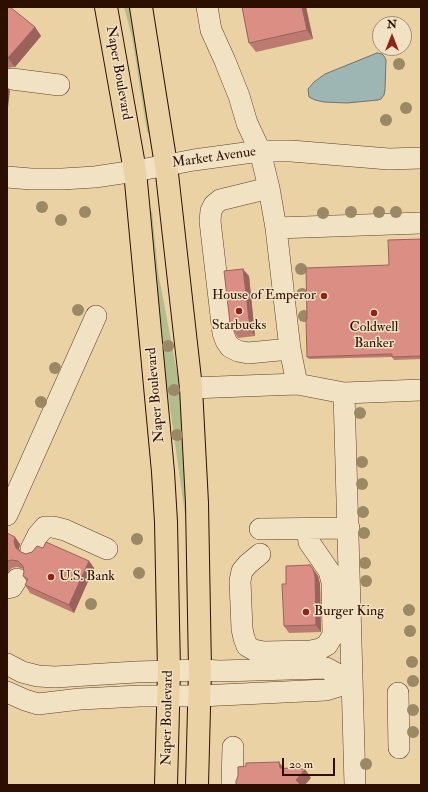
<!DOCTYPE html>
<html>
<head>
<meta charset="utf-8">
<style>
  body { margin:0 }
  #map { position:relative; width:428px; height:792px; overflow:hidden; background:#ead2a5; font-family:"IM FELL Double Pica",serif }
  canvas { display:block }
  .frame { position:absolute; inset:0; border:8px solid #2d0f00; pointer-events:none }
  .north { position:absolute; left:372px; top:16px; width:40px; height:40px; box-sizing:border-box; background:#f1e2c4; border:1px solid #a38e76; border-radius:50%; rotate:0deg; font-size:11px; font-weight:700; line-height:16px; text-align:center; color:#2d0f00 }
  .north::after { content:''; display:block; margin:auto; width:14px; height:18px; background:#8f2418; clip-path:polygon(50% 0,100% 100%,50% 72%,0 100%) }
  .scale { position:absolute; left:282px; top:758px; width:53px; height:18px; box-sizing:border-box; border:2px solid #2d0f00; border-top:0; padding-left:5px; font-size:12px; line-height:14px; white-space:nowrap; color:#2d0f00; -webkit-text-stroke:3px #f1e2c4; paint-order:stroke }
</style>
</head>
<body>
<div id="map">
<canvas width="428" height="792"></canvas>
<div class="frame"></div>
<div class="north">N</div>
<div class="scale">20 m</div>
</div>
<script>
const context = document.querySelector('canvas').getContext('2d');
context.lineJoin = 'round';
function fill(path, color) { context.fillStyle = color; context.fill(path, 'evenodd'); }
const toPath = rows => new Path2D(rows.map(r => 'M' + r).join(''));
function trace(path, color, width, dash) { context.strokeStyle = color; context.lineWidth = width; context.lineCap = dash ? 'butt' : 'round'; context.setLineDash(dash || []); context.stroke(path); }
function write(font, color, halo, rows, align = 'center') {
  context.font = font + ' "IM FELL Double Pica",serif'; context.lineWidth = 3; context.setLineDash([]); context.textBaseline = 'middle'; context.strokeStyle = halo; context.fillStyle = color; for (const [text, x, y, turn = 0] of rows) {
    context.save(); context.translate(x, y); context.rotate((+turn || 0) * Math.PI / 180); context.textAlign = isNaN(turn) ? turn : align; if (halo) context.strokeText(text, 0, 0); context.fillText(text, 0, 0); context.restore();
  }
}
fill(toPath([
  [124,7,132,7,150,133,149,134,147,132,132,37],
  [152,211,158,272,179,383,188,522,186,522,165,372,150,212]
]), '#b1bd8b');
const water = toPath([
  [377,53,382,54,384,56,386,60,385,90,384,95,381,99,378,100,347,103,324,102,315,100,309,97,308,89,314,82,325,74,372,55,377,53]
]);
fill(water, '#9db5b3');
trace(water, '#70736b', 1);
const minor = toPath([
  [207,7,211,30,225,61,239,96,247,123,260,151,269,188,276,228,290,349,297,384],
  [12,79,59,85],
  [7,177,31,179,62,179,95,177,135,171,194,160,260,151,291,151,389,159,421,158],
  [269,188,220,200,214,205,211,211,210,221,223,333,226,341,230,347,238,351,248,353,290,349],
  [276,228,421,223],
  [191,388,297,384,344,393,421,390],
  [344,393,355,785],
  [7,515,96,316],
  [260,529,349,528],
  [31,549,38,535,45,527,53,527,65,530,107,549],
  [260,554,248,564,242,571,240,581,242,629,244,638,247,646,254,650,263,652,311,651,320,649,327,645,333,635,332,582,329,571,309,542,307,529],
  [7,588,12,587,17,579],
  [7,664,22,672,38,676,55,677,136,672,200,670,220,671,326,668,352,682],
  [7,692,25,700,38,704,80,699,140,696,200,696,326,690,352,682],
  [398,693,399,748],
  [232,785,233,747]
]);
const major = toPath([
  [106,7,135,171,163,472,166,522,169,671,166,785],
  [141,7,166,165,191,388,197,503,200,670,197,785]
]);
trace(minor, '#5c4029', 22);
trace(major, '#2d0f00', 24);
trace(minor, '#f1e2c4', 21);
trace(major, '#ead2a5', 22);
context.fillStyle = '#9b8865';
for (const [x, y] of [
  [399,64],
  [406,108],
  [386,120],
  [42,207],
  [85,212],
  [351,212],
  [379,212],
  [396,212],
  [323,213],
  [61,220],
  [301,269],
  [302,294],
  [78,310],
  [304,316],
  [168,346],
  [55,368],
  [174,390],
  [41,402],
  [360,413],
  [177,435],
  [362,462],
  [362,484],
  [363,512],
  [364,533],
  [137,539],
  [365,563],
  [139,573],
  [366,581],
  [91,604],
  [409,610],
  [410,631],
  [412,662],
  [413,681],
  [413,710],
  [413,732],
  [366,764]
]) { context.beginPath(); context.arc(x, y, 6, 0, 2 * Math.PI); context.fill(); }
fill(toPath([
  [7,7,35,27,41,36,15,67,7,68],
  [242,7,306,7,313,39,256,52,249,43],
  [421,239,421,359,394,360,392,357,309,359,307,357,307,319,389,265],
  [249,276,255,336,238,338,232,328],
  [7,533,20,544,19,549,21,552,26,554,43,548,89,561,94,568,74,613,30,593,25,585,27,582,23,576,24,572,23,569,17,567,12,568,7,573],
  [310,565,318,576,320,584,321,632,289,633,284,626,286,584]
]), '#bc7a71');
fill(toPath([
  [302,7,306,7,313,39,307,30],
  [35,27,41,36,15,67,8,58],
  [7,86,10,91,7,116],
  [243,269,249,276,255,336,250,328],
  [15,537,20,544,19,549,21,555,16,548,14,542],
  [89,561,94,568,74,613,69,605],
  [313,569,318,576,320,584,321,632,316,625],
  [279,762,286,771,280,768],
  [305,769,311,778,305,785,299,785,296,780]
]), '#99635c');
const building = toPath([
  [7,7,10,7,35,27,8,58,7,58,7,7],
  [242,7,302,7,307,30,249,43,242,7],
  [421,239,421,356,392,357,392,354,307,357,306,319,307,319,306,268,389,265,388,240,421,239],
  [243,269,250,328,233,330,230,323,224,271,243,269],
  [7,533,15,537,14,542,16,548,21,552,26,554,32,552,37,546,43,548,46,542,89,561,69,605,25,585,28,579,23,576,24,572,23,566,18,561,12,560,7,561,7,533],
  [310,565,313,569,315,576,316,625,284,626,282,584,286,584,286,566,310,565],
  [279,762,280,768,305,769,296,780,301,785,236,785,236,781,238,776,238,767,246,766,246,763,279,762]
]);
fill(building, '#db8e83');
trace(building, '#99635c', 1);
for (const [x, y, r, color] of [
  [324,296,4,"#8f2418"],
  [239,311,4,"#8f2418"],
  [374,313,4,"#8f2418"],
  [51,577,4,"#8f2418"],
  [306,612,4,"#8f2418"]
]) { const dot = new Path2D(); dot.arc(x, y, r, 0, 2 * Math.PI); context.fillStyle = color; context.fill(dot); trace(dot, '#f1e2c4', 1.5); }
write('14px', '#2d0f00', '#f1e2c4', [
  ["Naper Boulevard",118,73,80],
  ["Market Avenue",214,158,-8],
  ["Naper Boulevard",156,395,-95],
  ["Naper Boulevard",168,718,-89]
]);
write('14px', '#2d0f00', '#f1e2c4', [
  ["House of Emperor",316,296,"right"],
  ["Starbucks",239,326],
  ["Coldwell",374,328],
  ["Banker",374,344],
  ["U.S. Bank",59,577,"left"],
  ["Burger King",314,612,"left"]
]);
</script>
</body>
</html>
